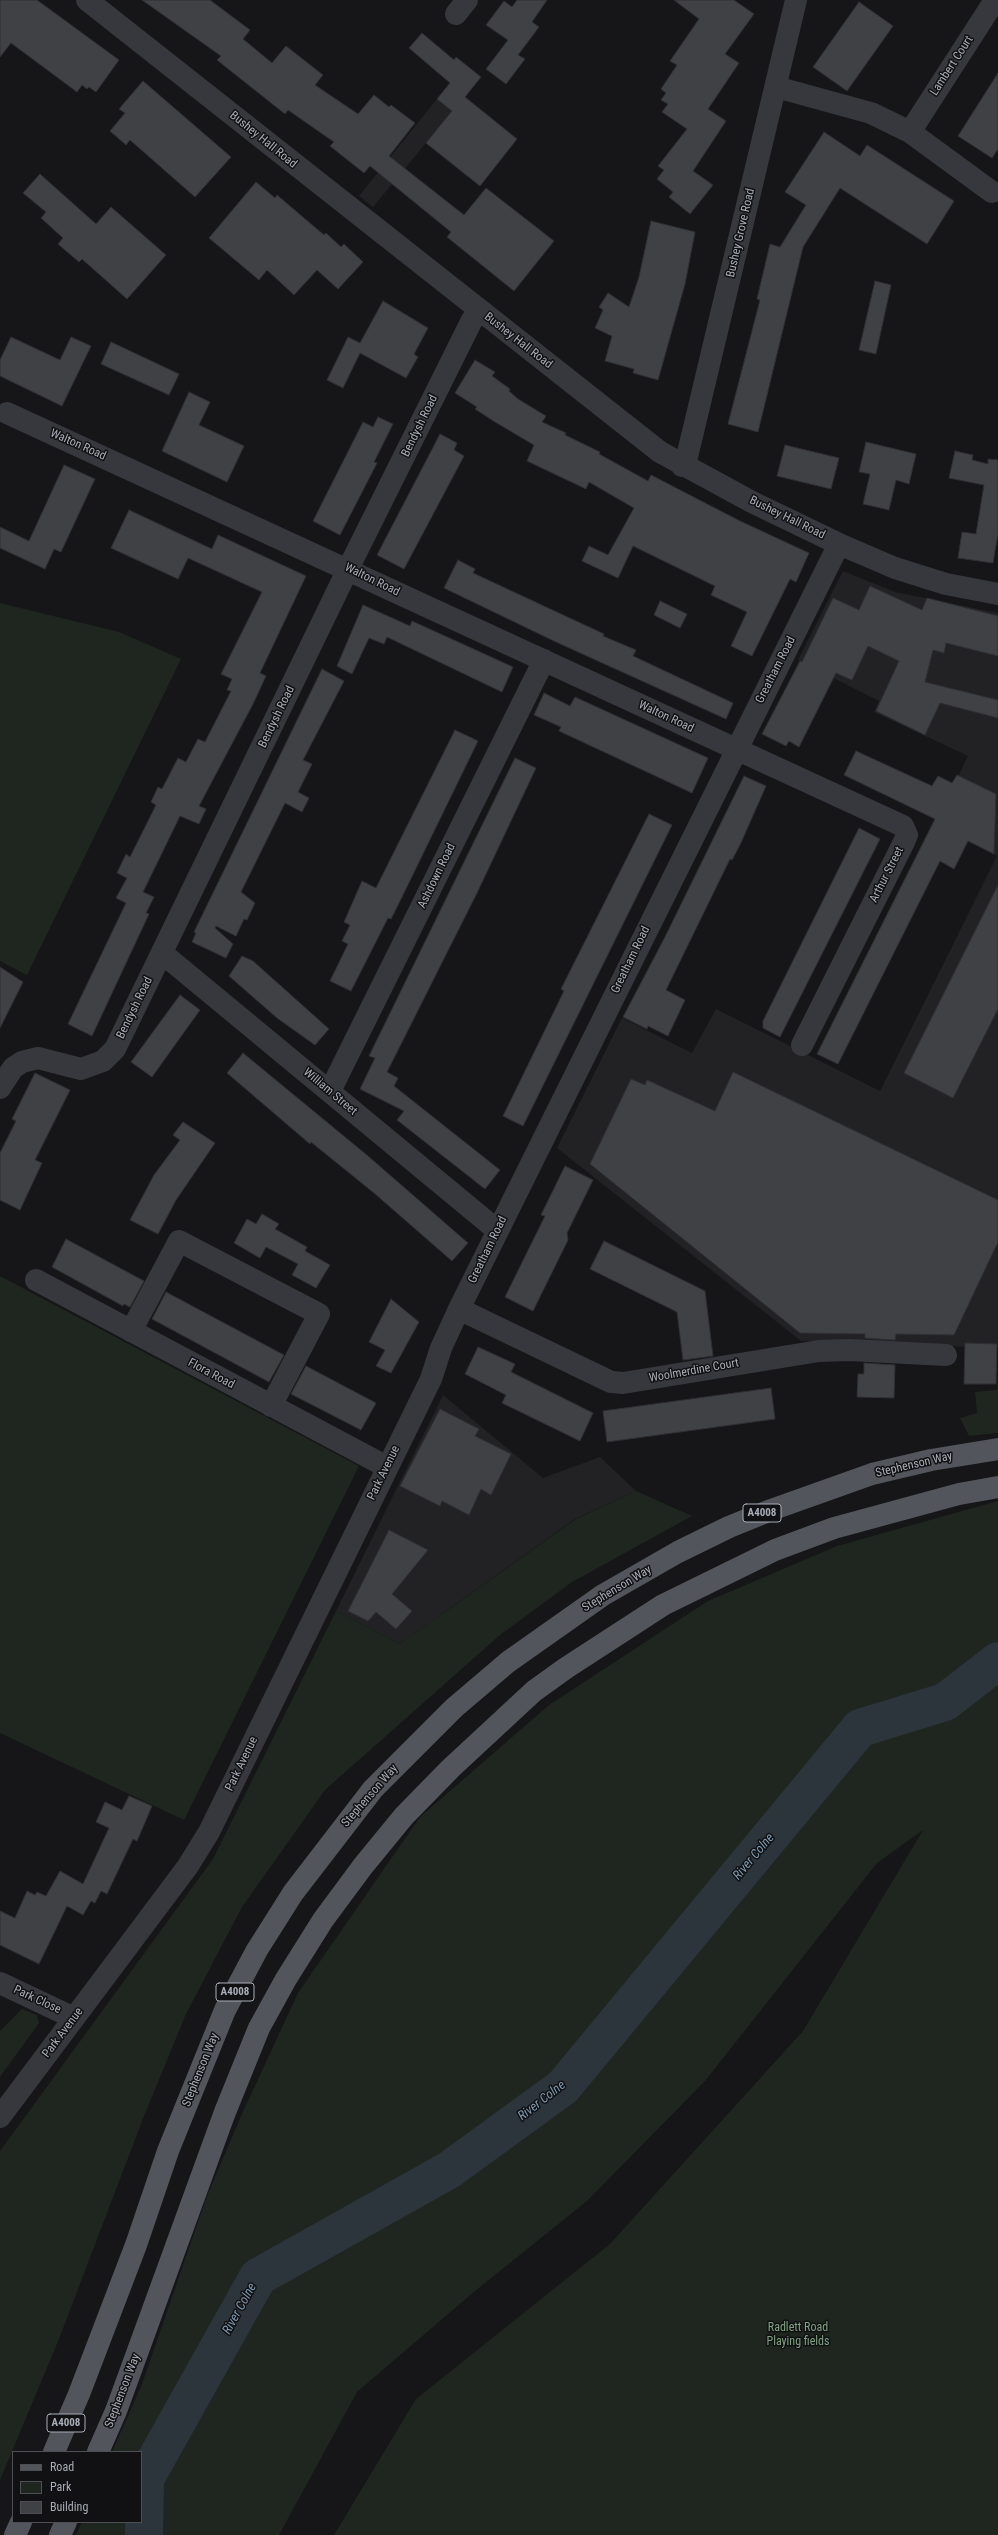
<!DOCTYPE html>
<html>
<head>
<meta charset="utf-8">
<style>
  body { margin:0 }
  #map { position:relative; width:998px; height:2535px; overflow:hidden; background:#161618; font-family:"Roboto Condensed",sans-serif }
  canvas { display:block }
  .legend { position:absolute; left:12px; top:2451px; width:130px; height:72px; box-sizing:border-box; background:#111113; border:1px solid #4d4f55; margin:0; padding:5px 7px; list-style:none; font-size:12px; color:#a8adb8 }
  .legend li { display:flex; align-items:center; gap:8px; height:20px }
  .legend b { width:20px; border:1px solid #4d4f55 }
</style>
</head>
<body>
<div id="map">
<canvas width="998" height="2535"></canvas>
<ul class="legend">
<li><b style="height:5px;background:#53555c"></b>Road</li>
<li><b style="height:11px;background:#1e261f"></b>Park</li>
<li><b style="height:11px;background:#404145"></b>Building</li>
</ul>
</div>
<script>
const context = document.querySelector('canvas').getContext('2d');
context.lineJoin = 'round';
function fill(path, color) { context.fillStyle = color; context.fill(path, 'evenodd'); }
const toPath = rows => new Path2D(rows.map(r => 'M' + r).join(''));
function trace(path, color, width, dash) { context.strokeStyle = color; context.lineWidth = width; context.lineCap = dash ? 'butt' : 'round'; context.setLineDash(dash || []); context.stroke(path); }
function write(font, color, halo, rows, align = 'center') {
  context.font = font + ' "Roboto Condensed",sans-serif'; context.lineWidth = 3; context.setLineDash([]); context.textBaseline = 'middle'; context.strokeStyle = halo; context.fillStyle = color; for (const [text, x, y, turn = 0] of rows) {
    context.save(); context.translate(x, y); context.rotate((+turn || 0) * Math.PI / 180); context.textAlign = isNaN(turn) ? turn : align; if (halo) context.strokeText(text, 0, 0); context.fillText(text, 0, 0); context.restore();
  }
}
fill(toPath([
  [449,84,517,139,480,186,426,143,373,207,359,196],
  [843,571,895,592,998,613,998,1348,801,1341,557,1148,622,1018,692,1053,716,1009,880,1091,997,856,935,823,968,756,874,712,879,701,798,660],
  [443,1395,543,1478,600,1457,636,1491,575,1519,400,1644,336,1611]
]), '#222225');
fill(toPath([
  [0,603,119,632,181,659,27,975,0,961],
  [0,1276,359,1466,184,1820,0,1733],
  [998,1374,998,1433,969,1436,960,1418,977,1413,975,1392,997,1390],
  [636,1491,692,1516,572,1582,500,1635,325,1790,242,1907,186,2014,144,2116,59,2339,0,2480,0,2151,213,1859,336,1611,400,1644,576,1519],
  [998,1501,998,2535,334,2535,416,2399,610,2244,803,2031,923,1830,877,1863,705,2081,587,2201,475,2291,357,2392,279,2535,76,2535,82,2522,141,2522,141,2452,112,2452,142,2384,207,2196,241,2116,298,1993,420,1817,549,1705,708,1601,837,1546],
  [22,2009,37,2015,39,2023,0,2077,0,2031]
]), '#1e261f');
trace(toPath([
  [144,2535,145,2479,258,2277,449,2170,563,2087,860,1728,945,1702,998,1661]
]), '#2c353c', 38);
const building = toPath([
  [0,0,37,0,119,60,96,92,89,87,87,89,82,85,77,92,11,43,0,57,0,0],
  [142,0,210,0,250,30,243,39,272,63,286,46,323,75,315,85,358,114,374,95,389,107,391,105,415,123,389,156,464,215,486,188,554,241,514,291,447,237,451,232,370,166,364,173,330,146,334,142,288,110,285,114,217,60,221,56,142,0],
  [517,0,547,0,532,22,539,27,518,55,525,59,506,84,486,69,508,40,486,25,504,1,512,7,517,0],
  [674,0,734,0,754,14,725,54,739,63,708,109,726,121,693,171,713,185,690,214,669,197,673,192,657,179,664,170,658,166,687,129,662,112,668,104,661,100,666,93,661,89,677,65,670,61,699,19,674,0],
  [859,2,893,26,847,91,813,67,859,2],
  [422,33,454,60,456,57,481,77,465,97,517,139,480,186,426,143,452,111,437,99,450,83,409,48,422,33],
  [998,73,998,149,992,158,958,136,998,73],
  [143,81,231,157,195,197,130,140,126,145,110,131,125,113,119,109,143,81],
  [824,132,860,156,867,145,954,201,927,244,840,188,803,247,758,432,728,424,760,300,757,299,770,244,780,247,806,205,785,192,824,132],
  [40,174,96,224,111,207,166,255,127,299,82,259,79,262,58,244,63,238,41,218,46,212,23,193,40,174],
  [256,182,275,198,277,195,324,235,326,233,341,247,344,244,363,262,338,289,317,270,294,295,267,270,259,280,209,238,256,182],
  [651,221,695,232,685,284,658,380,633,373,634,369,605,361,612,336,595,328,603,310,599,307,608,293,629,307,639,277,651,221],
  [875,281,891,285,876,354,859,350,875,281],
  [383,301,428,328,414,354,418,357,406,378,360,353,343,388,327,380,348,337,360,343,383,301],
  [11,337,60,360,71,337,91,346,62,406,0,376,0,360,11,337],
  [111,342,179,374,169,395,101,364,111,342],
  [475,360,495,372,492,376,510,389,509,391,518,399,546,416,542,422,566,433,565,435,600,452,599,454,648,481,651,475,740,521,809,553,796,582,790,579,752,656,731,646,747,612,711,595,715,586,633,546,618,578,582,561,589,546,608,555,634,508,589,482,586,489,527,461,534,445,495,422,475,409,477,407,455,393,475,360],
  [189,392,210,402,199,425,244,446,227,482,162,451,189,392],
  [378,417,393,424,374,462,377,463,340,535,313,521,363,422,373,427,378,417],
  [440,434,457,443,454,450,464,456,404,569,377,555,440,434],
  [866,442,916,454,909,484,896,480,889,510,863,504,870,474,859,472,866,442],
  [785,445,839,458,831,489,777,476,785,445],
  [955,451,973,455,972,460,988,464,988,459,998,460,998,533,993,563,958,558,962,532,976,534,984,485,949,478,955,451],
  [64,465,95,479,61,552,54,549,45,569,0,548,0,527,29,541,64,465],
  [129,510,212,549,218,535,306,576,260,673,266,676,253,704,199,806,206,809,199,824,180,816,143,892,154,897,146,913,149,914,92,1036,68,1024,126,903,116,898,127,878,117,873,126,854,130,857,156,805,151,802,158,787,162,789,178,758,186,762,198,739,205,742,231,691,227,690,232,679,221,674,262,592,188,558,178,579,111,548,129,510],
  [458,560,475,569,473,573,604,634,603,636,636,650,633,656,733,703,726,719,556,642,444,588,458,560],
  [870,586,922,610,927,598,998,616,998,656,946,643,944,653,933,650,925,682,998,700,998,718,940,703,925,735,876,711,899,661,868,646,852,680,836,673,799,747,789,741,786,746,762,734,800,661,802,662,833,598,859,610,870,586],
  [660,601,687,614,680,628,654,615,660,601],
  [363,605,410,626,412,621,513,667,502,692,387,637,384,644,369,638,352,674,337,666,363,605],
  [322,669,344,681,303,760,312,764,298,792,309,798,302,812,285,803,241,892,255,903,247,920,244,919,236,936,216,926,215,928,233,944,226,958,192,942,196,933,194,932,322,669],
  [544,693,570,706,575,697,708,758,692,793,559,731,561,727,534,715,544,693],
  [455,730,478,741,402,897,391,919,388,918,351,991,330,981,348,944,342,941,350,925,344,922,362,881,376,888,455,730],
  [856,751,932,786,938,776,952,783,957,775,996,794,994,854,968,841,954,869,940,861,838,1064,817,1054,935,819,844,775,856,751],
  [515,758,536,768,477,893,387,1072,398,1078,394,1086,500,1170,485,1189,397,1120,404,1111,360,1089,375,1058,369,1056,515,758],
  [744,776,766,786,740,845,732,860,730,859,666,990,685,1000,668,1036,648,1026,647,1029,623,1017,665,937,744,776],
  [649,814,672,825,523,1126,503,1116,564,991,561,989,649,814],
  [859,828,880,839,780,1037,763,1028,763,1021,859,828],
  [998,885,998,1009,953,1098,904,1073,998,885],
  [242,956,253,961,329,1029,315,1045,277,1018,229,976,242,956],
  [0,967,23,982,0,1028,0,967],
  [180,995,200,1010,152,1077,131,1062,180,995],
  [243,1053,368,1156,468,1243,452,1261,374,1193,311,1142,310,1144,227,1073,243,1053],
  [733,1072,998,1200,998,1242,954,1335,896,1334,895,1340,865,1338,865,1334,800,1333,590,1164,631,1079,645,1085,647,1080,715,1111,733,1072],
  [35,1073,70,1090,35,1160,42,1163,20,1210,0,1200,0,1153,16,1121,12,1119,35,1073],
  [183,1122,215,1143,176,1200,158,1234,130,1220,154,1175,180,1140,173,1135,183,1122],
  [565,1166,593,1180,567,1233,568,1240,533,1311,505,1297,545,1216,541,1215,565,1166],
  [262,1214,279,1224,275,1229,307,1247,305,1251,330,1265,316,1288,292,1275,298,1264,281,1255,266,1247,260,1258,234,1243,247,1219,256,1224,262,1214],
  [66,1239,144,1281,130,1307,124,1304,123,1306,52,1267,66,1239],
  [604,1241,705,1291,713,1356,683,1360,677,1312,590,1269,604,1241],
  [166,1292,284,1355,269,1382,152,1319,166,1292],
  [391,1299,419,1322,391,1373,376,1366,385,1350,369,1342,391,1299],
  [965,1343,997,1344,996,1384,964,1384,965,1343],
  [478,1347,515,1364,511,1372,593,1413,580,1441,502,1403,506,1395,465,1374,478,1347],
  [864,1363,895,1365,894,1398,857,1397,858,1374,864,1374,864,1363],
  [306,1366,376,1403,361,1430,291,1394,306,1366],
  [771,1388,775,1419,607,1442,603,1411,771,1388],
  [440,1409,479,1429,475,1436,511,1454,491,1495,481,1489,469,1515,442,1501,440,1506,400,1486,440,1409],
  [389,1530,428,1550,392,1594,412,1611,396,1629,376,1612,368,1621,348,1611,389,1530],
  [129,1796,152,1806,137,1841,133,1839,107,1894,101,1891,95,1903,91,1901,83,1915,67,1906,39,1964,0,1945,0,1911,15,1918,27,1891,35,1895,37,1892,46,1896,60,1871,83,1884,109,1828,96,1822,105,1802,122,1810,129,1796]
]);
fill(building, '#404145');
trace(building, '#303034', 1);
trace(toPath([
  [87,0,660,452,752,502,839,544,895,568,946,584,998,594],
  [456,14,467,0],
  [776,87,871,113,910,132,992,192],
  [910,132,995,0],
  [7,413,903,826,907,835,904,842,802,1045],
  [682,466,687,457,796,0],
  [162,953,498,1231],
  [0,1088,13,1068,22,1062,38,1058,81,1069,103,1061,115,1049,348,569,472,320,479,311],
  [330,1091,544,660],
  [36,1280,387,1467],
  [459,1309,611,1382,623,1383,819,1351,849,1350,946,1355],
  [131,1331,179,1241,319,1314,271,1406],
  [0,1983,74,2018],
  [0,2117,188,1866,209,1832,431,1379,441,1348,459,1309,839,544]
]), '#37383d', 22);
trace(toPath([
  [54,2452,79,2394,136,2245,168,2151,225,2010,257,1950,293,1893,373,1789,454,1708,508,1662,603,1595,678,1552,729,1527,771,1510,872,1474,931,1460,998,1449],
  [98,2452,116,2411,225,2112,259,2028,286,1979,323,1920,363,1866,404,1816,451,1768,534,1691,566,1668,663,1605,775,1550,834,1528,959,1494,998,1487],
  [15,2535,21,2522],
  [60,2535,66,2522]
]), '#53555c', 22);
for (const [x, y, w] of [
  [762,1513,38],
  [235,1992,38],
  [66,2423,38]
]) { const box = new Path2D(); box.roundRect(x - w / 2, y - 9, w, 18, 3); context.fillStyle = '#111113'; context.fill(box); trace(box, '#a8adb8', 1); }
write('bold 11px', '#a8adb8', null, [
  ["A4008",762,1513],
  ["A4008",235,1992],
  ["A4008",66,2423]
]);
write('12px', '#a8adb8', '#111113', [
  ["Lambert Court",952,66,-57],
  ["Bushey Hall Road",263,140,39],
  ["Bushey Grove Road",741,233,-77],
  ["Bushey Hall Road",518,341,38],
  ["Bendysh Road",420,426,-64],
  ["Walton Road",78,445,24],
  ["Bushey Hall Road",787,518,26],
  ["Walton Road",372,580,26],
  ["Greatham Road",776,670,-63],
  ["Bendysh Road",277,717,-64],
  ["Walton Road",666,717,25],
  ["Arthur Street",887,875,-63],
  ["Ashdown Road",437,876,-64],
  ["Greatham Road",631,960,-64],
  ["Bendysh Road",135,1008,-64],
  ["William Street",330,1092,40],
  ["Greatham Road",488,1250,-64],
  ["Woolmerdine Court",694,1371,-10],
  ["Flora Road",211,1374,28],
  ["Stephenson Way",914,1465,-13],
  ["Park Avenue",384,1473,-64],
  ["Stephenson Way",617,1589,-31],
  ["Park Avenue",242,1764,-64],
  ["Stephenson Way",370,1796,-49],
  ["Park Close",37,2000,25],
  ["Park Avenue",63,2033,-53],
  ["Stephenson Way",201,2070,-68],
  ["Stephenson Way",123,2391,-69]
]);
write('12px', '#7fa381', '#111113', [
  ["Radlett Road",798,2328],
  ["Playing fields",798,2342]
]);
write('italic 13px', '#7f9bb3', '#111113', [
  ["River Colne",754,1857,-50],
  ["River Colne",542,2101,-38],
  ["River Colne",240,2309,-61]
]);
</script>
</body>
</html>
